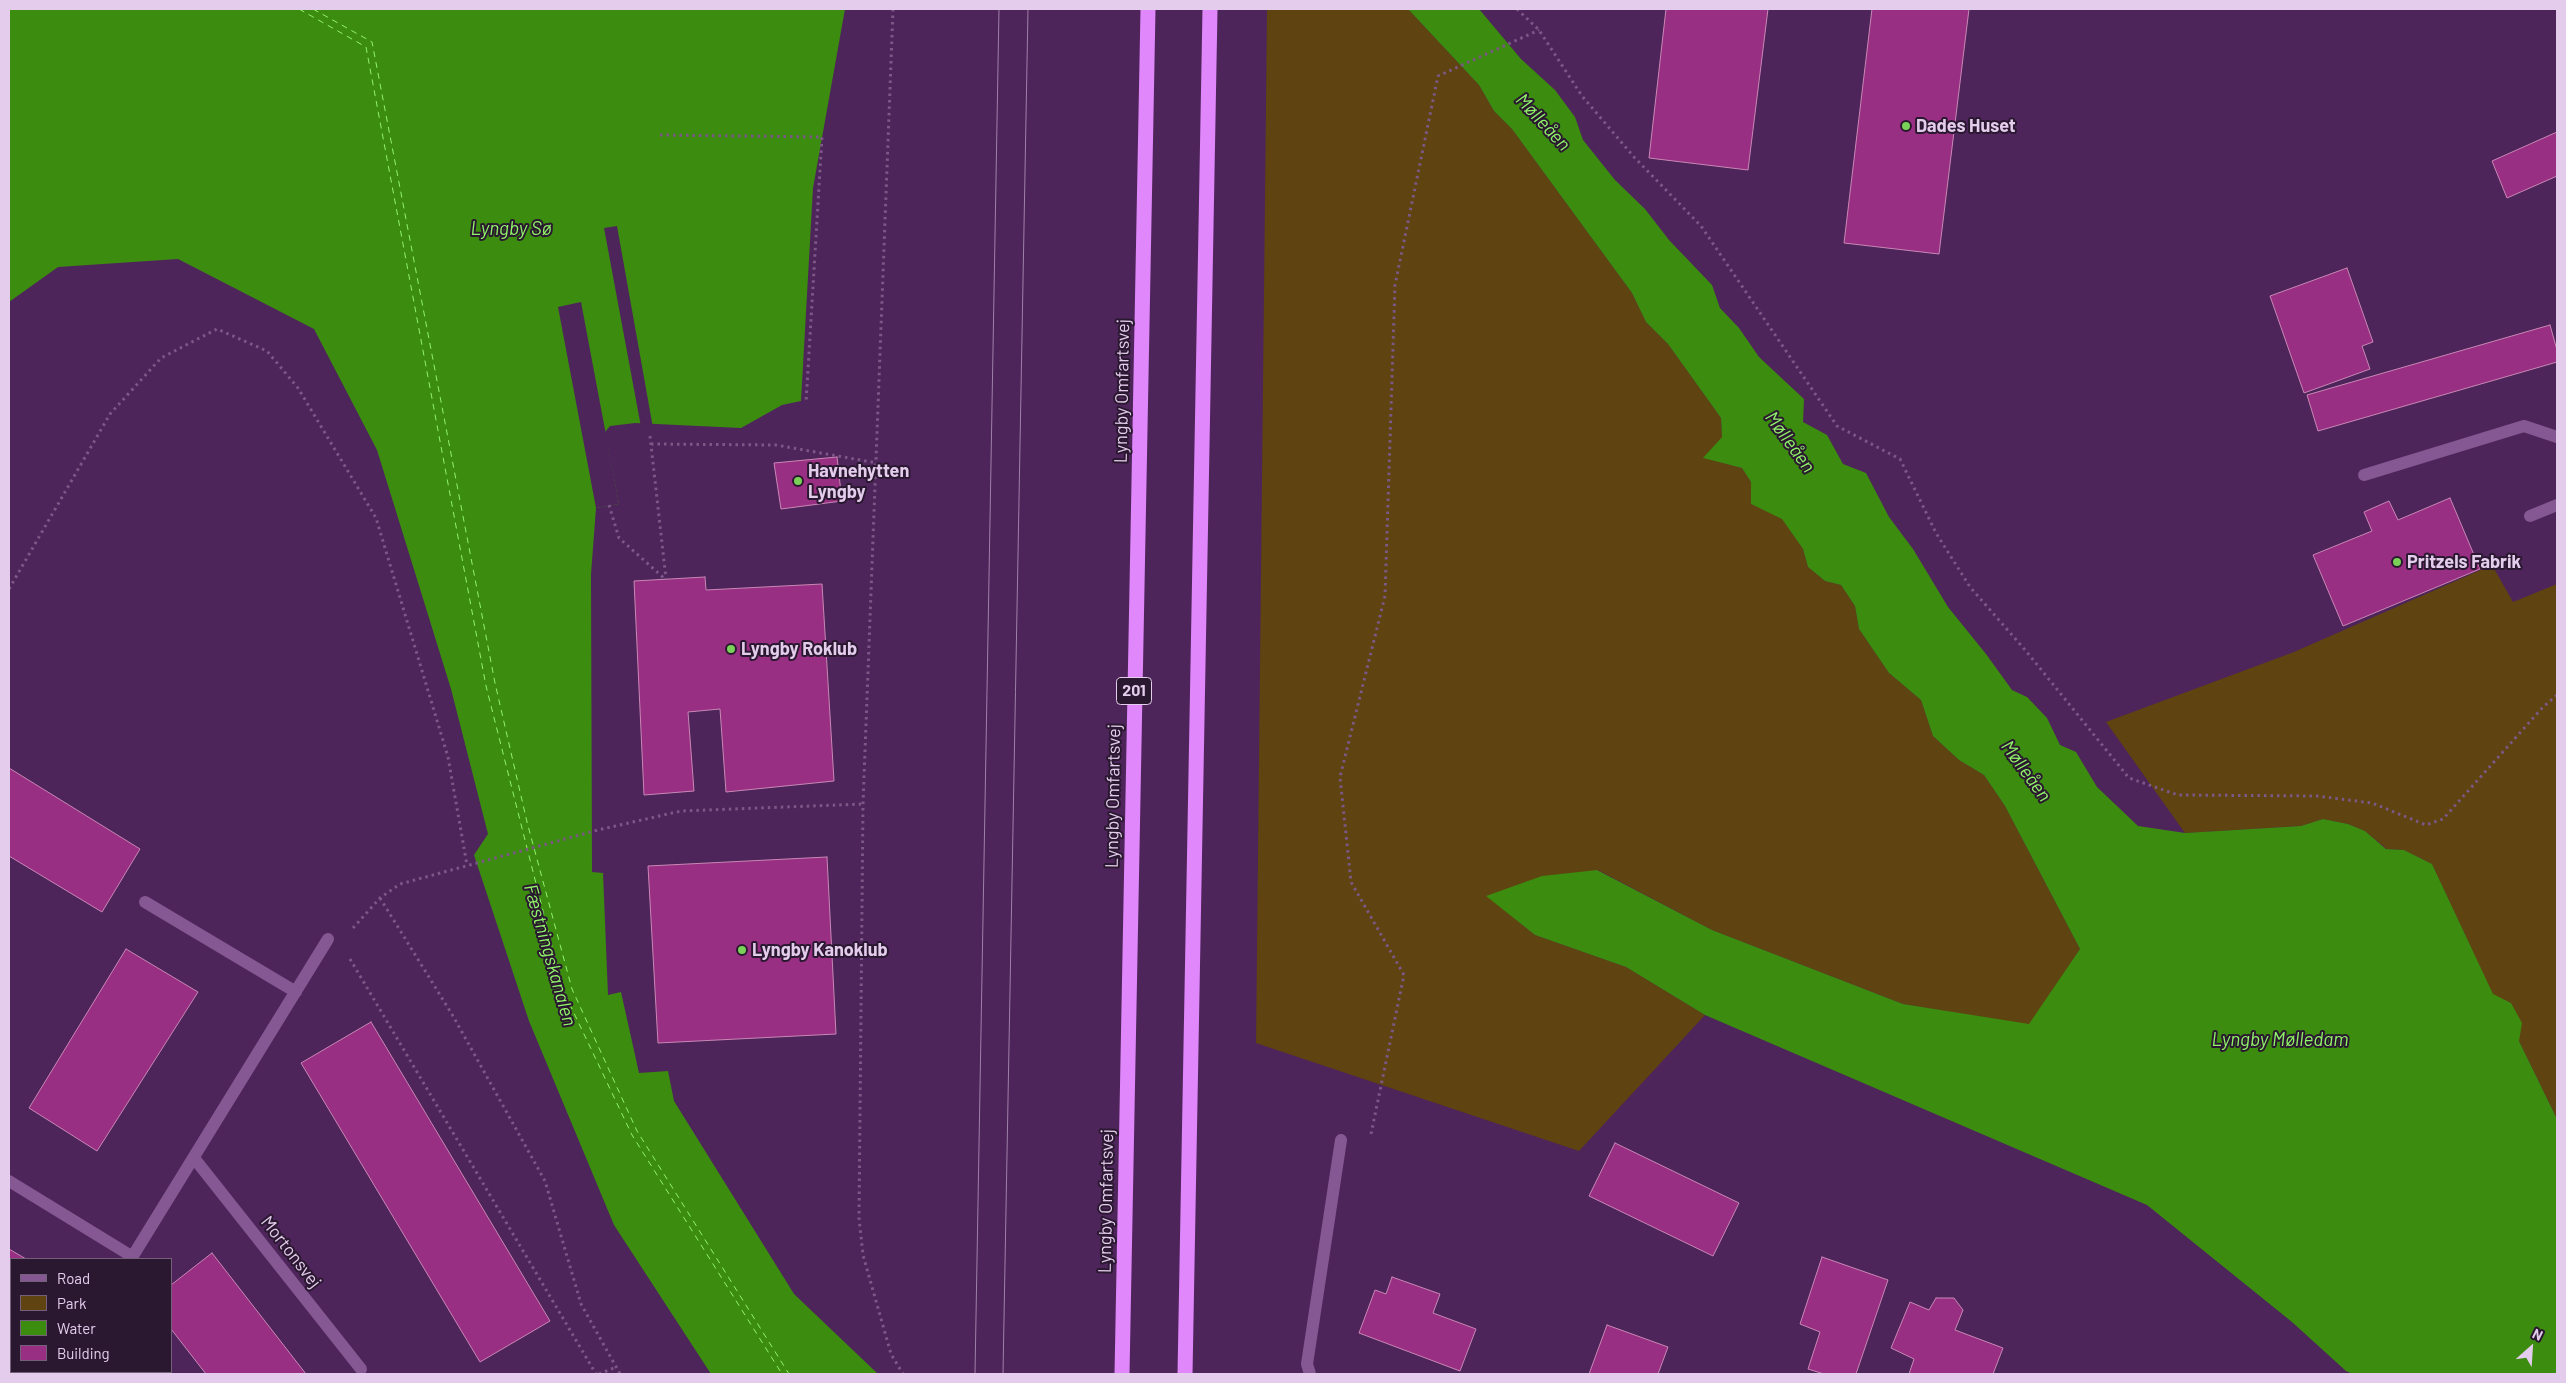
<!DOCTYPE html>
<html>
<head>
<meta charset="utf-8">
<style>
  body { margin:0 }
  #map { position:relative; width:2566px; height:1383px; overflow:hidden; background:#4e255a; font-family:Barlow,sans-serif }
  canvas { display:block }
  .frame { position:absolute; inset:0; border:10px solid #e4ccec; pointer-events:none }
  .legend { position:absolute; left:10px; top:1258px; width:162px; height:115px; box-sizing:border-box; background:#2a1830; border:1px solid #74607b; margin:0; padding:6px 9px; list-style:none; font-size:15px; color:#e4ccec }
  .legend li { display:flex; align-items:center; gap:10px; height:25px }
  .legend b { width:25px; border:1px solid #74607b }
  .north { position:absolute; left:2506px; top:1323px; width:50px; height:50px; -webkit-text-stroke:4px #2a1830; paint-order:stroke; rotate:26deg; font-size:14px; font-weight:700; line-height:20px; text-align:center; color:#e4ccec }
  .north::after { content:''; display:block; margin:auto; width:18px; height:22px; background:#e4ccec; clip-path:polygon(50% 0,100% 100%,50% 72%,0 100%) }
</style>
</head>
<body>
<div id="map">
<canvas width="2566" height="1383"></canvas>
<div class="frame"></div>
<ul class="legend">
<li><b style="height:6px;background:#855893"></b>Road</li>
<li><b style="height:14px;background:#5f4310"></b>Park</li>
<li><b style="height:14px;background:#3c8c10"></b>Water</li>
<li><b style="height:14px;background:#992f82"></b>Building</li>
</ul>
<div class="north">N</div>
</div>
<script>
const context = document.querySelector('canvas').getContext('2d');
context.lineJoin = 'round';
function fill(path, color) { context.fillStyle = color; context.fill(path, 'evenodd'); }
const toPath = rows => new Path2D(rows.map(r => 'M' + r).join(''));
function trace(path, color, width, dash) { context.strokeStyle = color; context.lineWidth = width; context.lineCap = dash ? 'butt' : 'round'; context.setLineDash(dash || []); context.stroke(path); }
function write(font, color, halo, rows, align = 'center') {
  context.font = font + ' Barlow,sans-serif'; context.lineWidth = 4; context.setLineDash([]); context.textBaseline = 'middle'; context.strokeStyle = halo; context.fillStyle = color; for (const [text, x, y, turn = 0] of rows) {
    context.save(); context.translate(x, y); context.rotate((+turn || 0) * Math.PI / 180); context.textAlign = isNaN(turn) ? turn : align; if (halo) context.strokeText(text, 0, 0); context.fillText(text, 0, 0); context.restore();
  }
}
fill(toPath([
  [1267,9,1408,9,1479,85,1494,111,1512,129,1632,293,1646,322,1668,344,1721,418,1722,437,1704,458,1742,468,1751,482,1751,504,1782,518,1803,549,1808,567,1825,581,1841,585,1855,606,1859,629,1889,673,1921,700,1933,736,1959,760,1984,775,2005,806,2080,949,2030,1025,1903,1004,1712,930,1598,870,1487,896,1535,935,1626,967,1705,1015,1579,1151,1256,1043],
  [2492,565,2513,602,2557,584,2557,1119,2519,1041,2511,1003,2493,995,2432,864,2404,850,2387,849,2365,831,2348,824,2323,819,2301,826,2185,833,2106,722,2294,652]
]), '#5f4310');
fill(toPath([
  [9,9,845,9,813,188,801,401,782,405,741,428,635,423,610,426,605,432,619,504,596,508,591,574,592,872,603,873,608,995,621,992,639,1073,668,1071,674,1101,794,1294,878,1374,711,1374,614,1225,529,1021,474,855,488,834,451,689,377,450,314,329,178,259,58,267,9,302],
  [1408,9,1479,9,1521,59,1555,90,1575,117,1583,140,1615,180,1645,209,1669,240,1712,285,1720,308,1739,328,1759,357,1804,399,1803,422,1827,435,1843,464,1866,473,1889,517,1913,549,1948,607,1986,654,2012,690,2027,697,2047,718,2060,745,2076,752,2097,787,2138,826,2185,833,2301,826,2323,819,2348,824,2365,831,2386,849,2404,850,2432,864,2493,994,2511,1003,2522,1023,2519,1041,2557,1119,2557,1374,2353,1374,2346,1371,2292,1322,2147,1205,1705,1015,1626,967,1535,935,1486,896,1542,876,1597,870,1712,930,1903,1004,2029,1024,2080,949,2005,806,1984,775,1959,760,1933,736,1921,700,1889,673,1859,629,1855,606,1841,585,1825,581,1808,567,1803,549,1782,519,1751,504,1751,482,1742,468,1703,458,1722,437,1721,418,1668,344,1646,322,1632,293,1512,129,1494,111,1479,85]
]), '#3c8c10');
fill(toPath([
  [617,226,653,428,641,427,604,228],
  [581,302,619,504,596,508,558,307]
]), '#4e255a');
trace(toPath([
  [299,9,366,47,486,686,563,990,632,1135,782,1374],
  [313,9,372,42,495,683,527,822,572,989,637,1131,789,1374]
]), '#90f369', 1, [6, 5]);
const building = toPath([
  [1666,9,1768,9,1748,170,1649,158,1666,9],
  [1872,9,1969,9,1939,254,1844,243,1872,9],
  [2557,132,2557,176,2507,198,2492,161,2557,132],
  [2347,268,2373,342,2362,346,2370,369,2304,393,2270,296,2347,268],
  [2550,325,2557,350,2557,362,2318,431,2307,395,2550,325],
  [837,457,842,501,781,509,774,463,837,457],
  [2450,498,2480,569,2343,626,2313,555,2372,531,2364,512,2389,501,2398,520,2450,498],
  [705,577,706,590,822,584,834,781,726,792,720,709,688,712,694,791,644,795,634,581,705,577],
  [9,768,140,849,102,912,9,856,9,768],
  [827,857,836,1034,658,1043,648,866,827,857],
  [126,949,198,992,97,1151,29,1108,126,949],
  [371,1022,550,1321,480,1362,301,1063,371,1022],
  [1615,1143,1739,1203,1713,1256,1589,1196,1615,1143],
  [9,1249,26,1259,11,1259,11,1317,9,1321,9,1249],
  [212,1253,306,1374,206,1374,171,1329,171,1285,212,1253],
  [1822,1257,1888,1280,1856,1374,1824,1374,1808,1369,1820,1332,1800,1324,1822,1257],
  [1392,1277,1440,1294,1433,1313,1476,1329,1460,1371,1359,1333,1375,1290,1386,1294,1392,1277],
  [1936,1298,1954,1298,1963,1310,1955,1330,2003,1348,1993,1374,1909,1374,1914,1359,1891,1348,1910,1302,1929,1310,1936,1298],
  [1607,1325,1668,1347,1658,1374,1589,1374,1607,1325]
]);
fill(building, '#992f82');
trace(building, '#c987b6', 1);
trace(toPath([
  [893,9,863,804,859,1218,863,1255,891,1354,903,1374],
  [1517,9,1539,30,1582,96,1634,157,1701,226,1837,426,1900,459,1936,533,1970,587,2026,651,2129,778,2178,795,2317,796,2372,803,2426,825,2443,819,2543,707,2557,695],
  [660,135,822,137,806,403],
  [650,436,666,579],
  [651,444,776,445,877,463],
  [609,505,619,538,665,579],
  [9,589,110,414,161,358,217,329,267,351,298,388,376,518,448,757,467,865],
  [380,898,453,1016,545,1181,581,1304,620,1374],
  [353,928,380,898,400,884,598,830,681,811,863,804],
  [350,959,596,1374],
  [1371,1134,1404,975,1351,882,1340,777,1385,596,1395,285,1438,76,1539,30],
  [599,1374,616,1367]
]), '#7c5887', 3, [2.5, 4]);
trace(toPath([
  [2364,475,2524,426,2557,437],
  [2530,516,2557,505],
  [1310,1374,1307,1364,1341,1140]
]), '#855893', 12);
trace(toPath([
  [145,902,296,992],
  [194,1158,361,1369],
  [9,1181,133,1257],
  [131,1259,328,939],
  [61,1374,62,1372]
]), '#855893', 12);
trace(toPath([
  [1122,1374,1148,9],
  [1185,1374,1210,9]
]), '#e087fb', 15);
trace(toPath([
  [975,1374,999,9],
  [1003,1374,1028,9]
]), '#a080aa', 1);
for (const [x, y, r, color] of [
  [1906,126,5,"#79d157"],
  [798,481,5,"#79d157"],
  [2397,562,5,"#79d157"],
  [731,649,5,"#79d157"],
  [742,950,5,"#79d157"]
]) { const dot = new Path2D(); dot.arc(x, y, r, 0, 2 * Math.PI); context.fillStyle = color; context.fill(dot); trace(dot, '#2a1830', 2); }
for (const [x, y, w] of [
  [1134,691,35]
]) { const box = new Path2D(); box.roundRect(x - w / 2, y - 13.5, w, 27, 4); context.fillStyle = '#2a1830'; context.fill(box); trace(box, '#e4ccec', 1); }
write('bold 16px', '#e4ccec', null, [
  ["201",1134,691]
]);
write('bold 18px', '#e4ccec', '#2a1830', [
  ["Dades Huset",1916,126],
  ["Havnehytten",808,471],
  ["Lyngby",808,492],
  ["Pritzels Fabrik",2407,562],
  ["Lyngby Roklub",741,649],
  ["Lyngby Kanoklub",752,950]
], 'left');
write('18px', '#e4ccec', '#2a1830', [
  ["Lyngby Omfartsvej",1122,391,-89],
  ["Lyngby Omfartsvej",1113,796,-89],
  ["Lyngby Omfartsvej",1106,1201,-89],
  ["Mortonsvej",291,1252,52]
]);
write('italic 19px', '#90f369', '#2a1830', [
  ["Mølleåen",1543,122,47],
  ["Lyngby Sø",511,229],
  ["Mølleåen",1790,442,54],
  ["Mølleåen",2026,771,54],
  ["Fæstningskanalen",550,955,74],
  ["Lyngby Mølledam",2280,1040]
]);
</script>
</body>
</html>
